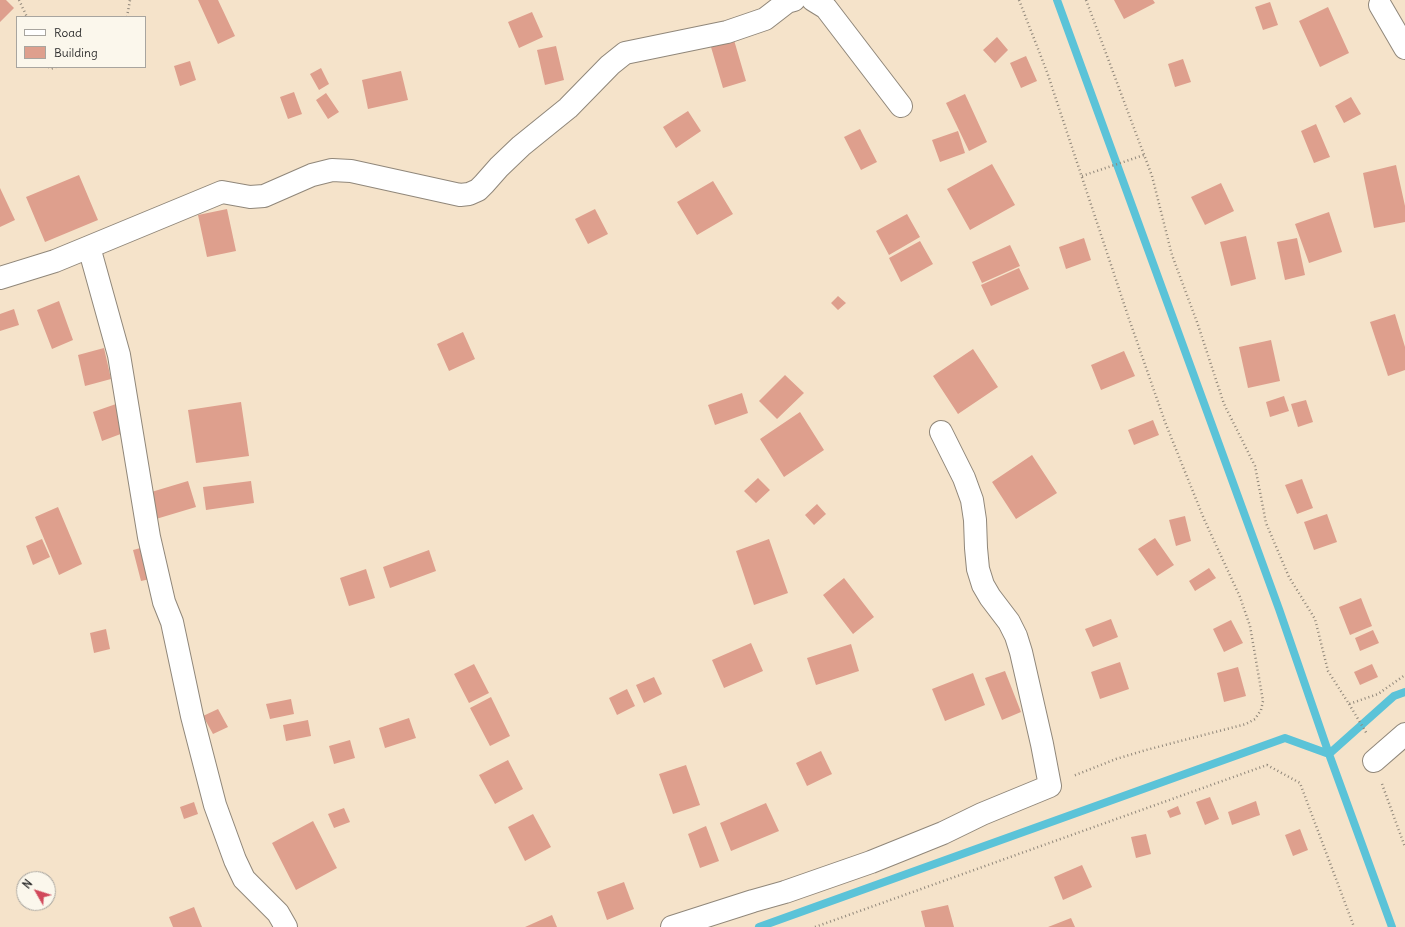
<!DOCTYPE html>
<html>
<head>
<meta charset="utf-8">
<style>
  body { margin:0 }
  #map { position:relative; width:1405px; height:927px; overflow:hidden; background:#f5e3ca; font-family:Delius,sans-serif }
  canvas { display:block }
  .legend { position:absolute; left:16px; top:16px; width:130px; height:52px; box-sizing:border-box; background:#fbf7ec; border:1px solid #a8a59f; margin:0; padding:5px 7px; list-style:none; font-size:12px; color:#2b2b2b }
  .legend li { display:flex; align-items:center; gap:8px; height:20px }
  .legend b { width:20px; border:1px solid #a8a59f }
  .north { position:absolute; left:16px; top:871px; width:40px; height:40px; box-sizing:border-box; background:#fbf7ec; border:1px solid #a8a59f; border-radius:50%; rotate:309deg; font-size:11px; font-weight:700; line-height:16px; text-align:center; color:#2b2b2b }
  .north::after { content:''; display:block; margin:auto; width:14px; height:18px; background:#d1495b; clip-path:polygon(50% 0,100% 100%,50% 72%,0 100%) }
</style>
</head>
<body>
<div id="map">
<canvas width="1405" height="927"></canvas>
<ul class="legend">
<li><b style="height:5px;background:#fff"></b>Road</li>
<li><b style="height:11px;background:#de9f8d"></b>Building</li>
</ul>
<div class="north">N</div>
</div>
<script>
const context = document.querySelector('canvas').getContext('2d');
context.lineJoin = 'round';
const toPath = rows => new Path2D(rows.map(r => 'M' + r).join(''));
function trace(path, color, width, dash) { context.strokeStyle = color; context.lineWidth = width; context.lineCap = dash ? 'butt' : 'round'; context.setLineDash(dash || []); context.stroke(path); }
function fill(path, color) { context.fillStyle = color; context.fill(path, 'evenodd'); }
trace(toPath([
  [1057,0,1279,609,1329,754,1392,927],
  [759,927,1285,738,1329,754,1394,696,1405,692]
]), '#5bc3d8', 8);
fill(toPath([
  [0,0,6,0,14,8,0,22],
  [198,0,218,0,235,36,218,44],
  [1114,0,1153,0,1155,3,1124,19],
  [1270,2,1278,25,1263,30,1255,7],
  [1328,7,1349,53,1320,67,1299,21],
  [532,12,543,37,519,48,508,22],
  [997,37,1008,50,995,63,983,50],
  [734,40,746,81,723,88,711,47],
  [556,46,564,80,545,85,537,50],
  [1026,56,1037,81,1021,88,1010,63],
  [1183,59,1191,82,1175,87,1168,64],
  [190,61,196,80,180,86,174,66],
  [321,68,329,84,319,90,310,74],
  [401,71,408,100,368,109,362,80],
  [294,92,302,114,288,119,280,97],
  [326,93,339,112,328,119,316,100],
  [965,94,987,142,969,151,946,103],
  [1351,97,1361,114,1344,123,1335,106],
  [688,111,701,131,676,148,663,127],
  [1316,124,1330,157,1314,163,1301,131],
  [860,129,877,162,861,170,844,137],
  [958,131,965,153,940,162,932,140],
  [992,164,1015,205,970,230,947,189],
  [1396,165,1405,206,1405,222,1374,228,1363,173],
  [79,175,98,220,45,242,26,197],
  [713,181,733,214,697,235,677,202],
  [1221,183,1234,211,1205,225,1191,197],
  [0,188,15,220,0,227],
  [227,209,236,251,207,257,198,215],
  [595,209,608,234,588,244,575,219],
  [1329,212,1342,252,1309,263,1295,224],
  [907,214,920,237,889,255,876,231],
  [1246,236,1256,279,1231,286,1220,242],
  [1084,238,1091,260,1066,269,1059,247],
  [1297,238,1305,275,1285,280,1277,242],
  [920,241,933,264,901,282,889,258],
  [1010,245,1020,266,982,283,972,262],
  [1019,268,1029,289,991,306,981,285],
  [838,296,846,303,838,310,831,303],
  [59,301,73,340,52,349,37,310],
  [14,309,19,325,0,331,0,314],
  [1395,314,1405,347,1405,370,1388,376,1370,322],
  [463,332,475,359,449,371,437,344],
  [1271,340,1280,381,1248,388,1239,347],
  [104,348,111,379,85,386,78,355],
  [973,349,998,387,958,414,933,376],
  [1124,351,1135,376,1101,390,1091,365],
  [785,375,804,393,777,419,759,401],
  [742,393,748,413,715,425,708,405],
  [1284,396,1289,411,1270,417,1266,402],
  [1306,400,1313,422,1298,427,1291,404],
  [241,402,249,456,196,463,188,410],
  [116,404,126,432,102,441,93,412],
  [800,412,824,450,784,477,760,439],
  [1153,420,1159,435,1134,445,1128,430],
  [1032,455,1057,493,1016,519,992,482],
  [758,478,770,490,756,503,744,491],
  [1302,479,1313,508,1297,514,1285,485],
  [188,481,196,507,156,519,148,493],
  [251,481,254,503,206,510,203,487],
  [817,504,826,514,814,525,805,515],
  [58,507,82,564,59,575,35,517],
  [1327,514,1337,542,1314,550,1304,522],
  [1185,516,1191,541,1176,546,1169,520],
  [1155,538,1174,565,1157,576,1138,549],
  [42,539,50,557,33,565,26,546],
  [769,539,788,593,754,605,736,551],
  [148,546,155,578,141,581,133,550],
  [429,550,436,571,390,588,383,567],
  [1209,568,1216,578,1195,591,1189,581],
  [366,569,375,598,349,606,340,578],
  [844,578,874,617,853,634,823,595],
  [1361,598,1372,626,1350,635,1339,607],
  [1111,619,1118,637,1093,647,1085,629],
  [1231,620,1243,643,1224,652,1213,629],
  [106,629,110,649,94,653,90,633],
  [1373,630,1379,643,1360,651,1355,638],
  [751,643,763,671,724,688,712,660],
  [851,644,859,671,816,685,807,658],
  [1120,662,1129,689,1100,699,1091,672],
  [474,664,489,693,469,703,454,674],
  [1372,664,1378,677,1360,685,1354,672],
  [1238,667,1246,696,1224,702,1217,673],
  [1005,671,1021,712,1002,720,985,678],
  [973,673,985,705,945,721,932,689],
  [654,677,662,694,644,703,636,685],
  [627,689,635,706,617,715,609,698],
  [491,697,510,736,490,746,470,708],
  [291,699,294,714,270,719,266,704],
  [218,709,228,727,213,734,203,716],
  [409,718,416,738,385,748,379,728],
  [308,720,311,736,286,741,283,725],
  [350,740,355,758,334,764,329,746],
  [821,751,832,774,807,786,796,763],
  [508,760,523,789,495,804,479,775],
  [686,765,700,805,673,814,659,774],
  [1210,797,1219,819,1205,825,1196,802],
  [1256,801,1260,815,1232,825,1228,812],
  [194,802,198,814,184,819,180,807],
  [766,803,779,831,731,851,720,823],
  [1178,806,1181,814,1170,818,1167,811],
  [344,808,350,822,334,828,328,814],
  [533,814,551,847,525,861,508,827],
  [313,821,337,868,296,890,272,843],
  [706,826,719,861,700,868,688,834],
  [1300,829,1308,850,1293,856,1285,835],
  [1146,834,1151,854,1136,858,1131,837],
  [1082,865,1092,887,1063,900,1054,877],
  [624,882,634,909,607,920,597,892],
  [948,905,954,927,925,927,921,911],
  [194,907,202,927,173,927,169,917],
  [552,915,557,927,525,927],
  [1071,918,1075,927,1048,927]
]), '#de9f8d');
const street = toPath([
  [813,0,826,8,901,106],
  [1380,5,1405,48],
  [89,247,222,192,250,197,264,196,312,175,332,170,351,171,460,195,469,194,478,190,484,184,499,167,521,146,568,108,610,65,625,53,727,32,765,19,787,2,794,0],
  [0,278,55,261,89,247,119,355,149,537,164,602,172,622,192,716,215,805,235,860,244,879,278,913,286,927],
  [1374,761,1405,734],
  [672,927,753,901,785,892,871,862,943,833,982,814,1050,786,1042,744,1021,652,1016,636,1009,622,990,597,983,585,978,569,976,548,975,520,972,500,964,478,941,432]
]);
trace(street, '#90877a', 24);
trace(toPath([
  [19,0,27,17],
  [1019,0,1047,72,1128,316,1165,422,1204,519,1240,597,1250,626,1263,701,1261,710,1255,719,1246,724,1146,750,1116,759,1073,776],
  [1086,0,1152,176,1172,255,1197,322,1224,404,1255,466,1266,523,1289,577,1315,619,1328,671,1349,704,1378,694,1405,675],
  [127,17,130,0],
  [49,67,50,69,56,67],
  [1082,176,1144,155],
  [1349,704,1367,734],
  [1382,784,1405,847],
  [815,927,1267,765,1300,783,1354,927]
]), '#90877a', 2.5, [1, 3]);
trace(street, '#fff', 22);
</script>
</body>
</html>
